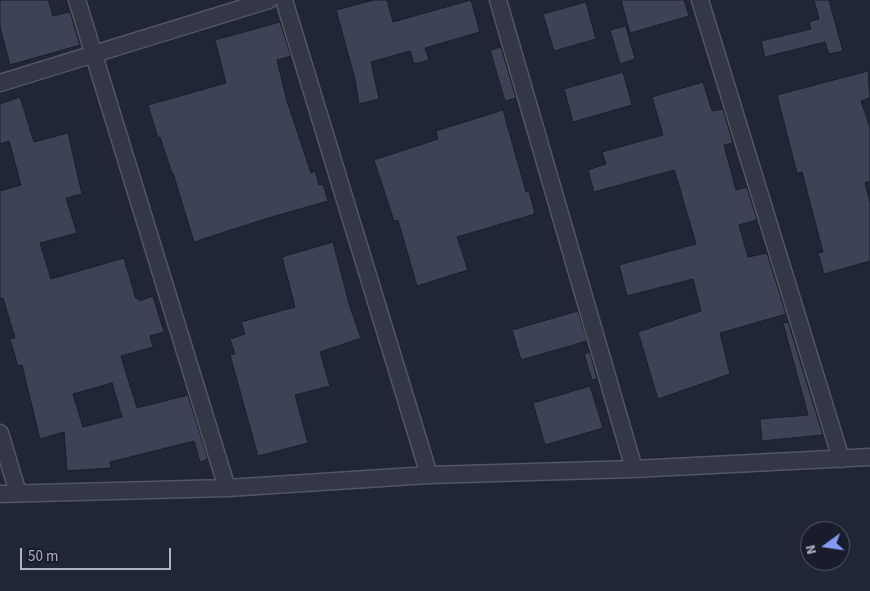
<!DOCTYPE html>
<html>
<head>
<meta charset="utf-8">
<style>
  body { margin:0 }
  #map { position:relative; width:870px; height:591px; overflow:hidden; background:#202636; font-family:"Source Sans 3",sans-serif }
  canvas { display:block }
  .north { position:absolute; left:800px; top:521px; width:50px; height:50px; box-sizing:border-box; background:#191d2b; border:1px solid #555968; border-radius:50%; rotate:256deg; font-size:14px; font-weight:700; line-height:20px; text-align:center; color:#aeb2c3 }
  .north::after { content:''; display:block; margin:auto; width:18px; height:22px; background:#839af3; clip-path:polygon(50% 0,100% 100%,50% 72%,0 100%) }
  .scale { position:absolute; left:20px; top:548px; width:151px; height:22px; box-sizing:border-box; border:2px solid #aeb2c3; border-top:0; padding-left:6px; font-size:15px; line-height:18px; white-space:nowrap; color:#aeb2c3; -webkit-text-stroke:4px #191d2b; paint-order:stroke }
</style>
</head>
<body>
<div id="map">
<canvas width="870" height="591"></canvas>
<div class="north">N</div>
<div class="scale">50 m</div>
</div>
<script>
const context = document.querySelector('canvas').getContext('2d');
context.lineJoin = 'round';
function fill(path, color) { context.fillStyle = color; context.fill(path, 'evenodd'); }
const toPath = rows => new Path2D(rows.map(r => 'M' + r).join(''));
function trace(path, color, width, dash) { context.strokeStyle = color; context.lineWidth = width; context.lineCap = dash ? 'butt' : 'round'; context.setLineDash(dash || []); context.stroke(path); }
const building = toPath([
  [0,0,48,0,53,16,70,12,80,45,10,65,0,27,0,0],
  [374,0,387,0,393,22,471,0,480,32,425,48,429,60,414,64,410,51,371,62,379,99,359,104,355,79,336,10,374,0],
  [621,0,684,0,689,16,630,33,621,0],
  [814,0,829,0,843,51,829,54,825,42,765,57,761,41,811,29,809,22,819,19,814,0],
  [586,2,596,39,554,51,543,14,586,2],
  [280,22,291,56,277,60,287,101,311,173,315,171,319,185,323,184,328,201,268,218,194,242,173,173,172,173,160,137,158,138,148,105,226,83,215,40,280,22],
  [626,26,635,59,620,64,610,30,626,26],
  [501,47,516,98,505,101,490,50,501,47],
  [868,71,870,98,861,101,870,128,870,181,865,183,870,202,870,261,824,274,818,253,823,252,802,172,797,173,777,95,868,71],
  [623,72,632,105,573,122,564,89,623,72],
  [703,82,712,111,723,109,733,143,724,145,736,190,747,187,757,220,739,225,748,257,767,253,786,314,720,333,730,374,658,399,638,332,701,311,693,279,627,296,619,265,696,244,675,172,674,170,594,192,588,170,606,164,602,152,663,135,652,97,703,82],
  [20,97,34,142,68,133,82,194,66,198,77,233,40,243,51,279,124,258,136,299,139,298,139,301,153,296,164,332,150,336,153,347,121,356,137,408,188,395,208,459,200,462,194,441,110,462,111,468,67,471,64,432,40,439,22,365,18,366,10,339,15,338,3,298,0,299,0,191,21,185,9,141,0,144,0,104,20,97],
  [112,383,122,417,83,427,73,394,112,383],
  [503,110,526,192,529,191,535,214,457,237,468,270,417,286,398,220,394,221,374,160,438,139,436,131,503,110],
  [333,242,350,307,361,338,320,352,330,386,295,395,308,443,258,456,230,355,235,354,230,339,245,334,241,322,295,307,282,257,333,242],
  [578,311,587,341,521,360,512,330,578,311],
  [788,322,823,435,762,441,760,419,808,415,783,323,788,322],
  [590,352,597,379,592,380,584,354,590,352],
  [590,386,603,428,545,445,533,403,590,386]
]);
fill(building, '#3c4356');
trace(building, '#1b1f2d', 1);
const street = toPath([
  [77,0,227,488],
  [284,0,429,475],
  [498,0,634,469],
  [700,0,841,459],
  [0,83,269,0],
  [0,433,18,493],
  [0,494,227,488,429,475,634,469,870,457]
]);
trace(street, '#515564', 19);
trace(street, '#343846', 16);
</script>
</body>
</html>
